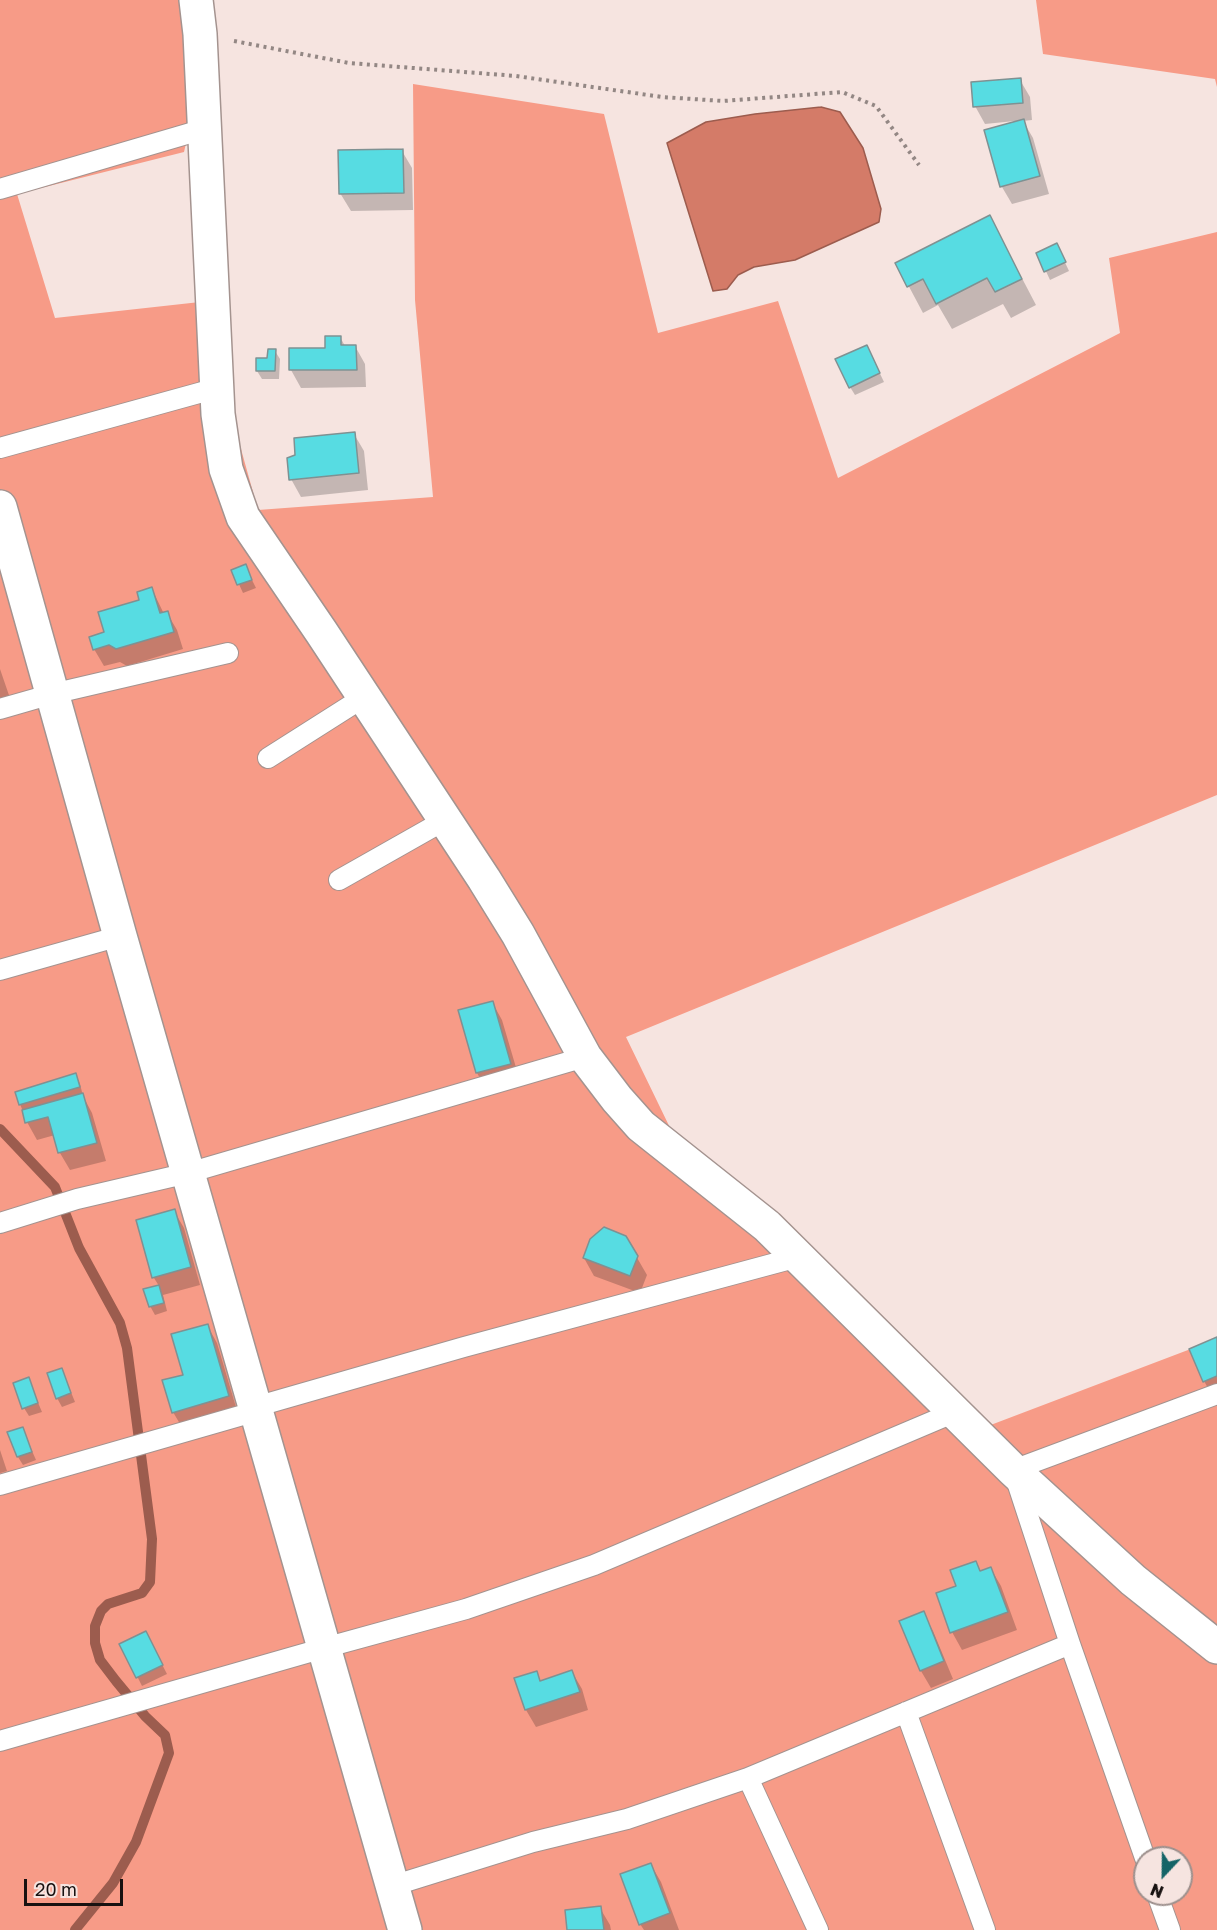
<!DOCTYPE html>
<html>
<head>
<meta charset="utf-8">
<style>
  body { margin:0 }
  #map { position:relative; width:1217px; height:1930px; overflow:hidden; background:#f6e4e0; font-family:"Golos Text",sans-serif }
  canvas { display:block }
  .north { position:absolute; left:1133px; top:1846px; width:60px; height:60px; box-sizing:border-box; background:#f6e4e0; border:2px solid #9d908d; border-radius:50%; rotate:202deg; font-size:16px; font-weight:700; line-height:24px; text-align:center; color:#181211 }
  .north::after { content:''; display:block; margin:auto; width:21px; height:27px; background:#146467; clip-path:polygon(50% 0,100% 100%,50% 72%,0 100%) }
  .scale { position:absolute; left:24px; top:1879px; width:99px; height:27px; box-sizing:border-box; border:3px solid #181211; border-top:0; padding-left:8px; font-size:18px; line-height:21px; white-space:nowrap; color:#181211; -webkit-text-stroke:4px #f6e4e0; paint-order:stroke }
</style>
</head>
<body>
<div id="map">
<canvas width="1217" height="1930"></canvas>
<div class="north">N</div>
<div class="scale">20 m</div>
</div>
<script>
const context = document.querySelector('canvas').getContext('2d');
context.lineJoin = 'round';
function fill(path, color) { context.fillStyle = color; context.fill(path, 'evenodd'); }
const toPath = rows => new Path2D(rows.map(r => 'M' + r).join(''));
function trace(path, color, width, dash) { context.strokeStyle = color; context.lineWidth = width; context.lineCap = dash ? 'butt' : 'round'; context.setLineDash(dash || []); context.stroke(path); }
fill(toPath([
  [0,0,209,0,213,25,184,152,17,194,55,318,200,302,258,510,433,497,415,300,413,84,604,114,658,333,778,301,838,478,1120,333,1109,258,1217,232,1217,795,626,1037,674,1136,988,1426,1217,1339,1217,1930,0,1930],
  [1145,1858,1181,1858,1181,1894,1145,1894],
  [1036,0,1217,0,1217,87,1215,79,1043,54]
]), '#f79b87');
const water = toPath([
  [821,107,840,112,863,148,881,209,879,222,795,260,754,267,738,275,727,289,713,291,667,143,706,122,755,114,821,107]
]);
fill(water, '#d47b68');
trace(water, '#9c5c4e', 1.5);
fill(toPath([
  [1020,80,1030,97,1032,120,1023,121,1033,138,1049,194,1012,204,1002,187,986,131,1015,123,1015,121,985,124,975,106],
  [402,151,412,168,413,210,351,211,340,193],
  [990,217,1036,305,1011,318,1003,304,952,329,938,305,923,313,897,264],
  [1038,254,1061,254,1069,271,1050,280],
  [340,337,345,346,355,346,365,364,366,387,301,388,291,370,326,349],
  [275,351,280,359,279,379,262,379,257,371],
  [871,355,884,382,855,395,850,387],
  [354,434,364,451,368,490,301,497,291,479],
  [245,566,256,588,243,593,233,571],
  [152,589,164,614,167,613,177,630,183,649,127,666,120,662,104,666,94,649,106,633],
  [0,669,12,704,0,708],
  [492,1002,502,1020,520,1081,487,1090,477,1073,460,1011],
  [76,1075,80,1084,83,1096,92,1113,106,1161,70,1170,60,1153,55,1135,37,1140,27,1122,20,1104],
  [174,1211,184,1228,200,1285,163,1295,167,1311,155,1315,150,1306,159,1286,154,1278,137,1221],
  [625,1237,647,1275,640,1293,594,1276,584,1258],
  [207,1325,217,1343,238,1414,183,1429,173,1412],
  [1217,1339,1217,1397,1214,1399,1204,1381],
  [62,1370,75,1402,62,1407,57,1398],
  [28,1379,42,1412,29,1416,24,1408],
  [22,1428,36,1460,23,1465,18,1457],
  [0,1450,7,1471,0,1473],
  [975,1563,981,1572,991,1569,1001,1586,1017,1630,962,1650,952,1632,958,1586],
  [923,1613,933,1631,953,1679,931,1688,921,1671,901,1622],
  [150,1641,167,1674,142,1686,121,1644],
  [572,1672,582,1689,588,1710,536,1727,526,1710,536,1673,541,1682],
  [651,1865,661,1882,679,1930,644,1930,640,1924],
  [600,1908,610,1925,611,1930,569,1930]
]), '#0003');
trace(toPath([
  [0,1129,55,1187,79,1248,120,1323,127,1348,152,1539,150,1582,142,1593,108,1604,101,1611,95,1626,95,1643,100,1660,116,1681,145,1716,165,1735,169,1753,136,1842,113,1883,75,1930]
]), '#9c5c4e', 10);
const building = toPath([
  [1021,78,1023,103,973,107,971,82,1021,78],
  [1024,119,1040,176,1000,187,984,130,1024,119],
  [403,149,404,193,339,194,338,150,403,149],
  [990,215,1022,279,995,292,987,278,936,304,923,279,907,287,895,263,990,215],
  [1057,243,1066,262,1044,272,1036,253,1057,243],
  [325,336,341,336,341,345,356,345,357,370,289,370,289,348,325,348,325,336],
  [867,345,880,373,849,388,835,359,867,345],
  [268,349,276,349,275,371,256,371,256,358,267,358,268,349],
  [355,432,359,473,289,480,287,458,295,455,294,438,355,432],
  [246,564,252,580,237,585,231,570,246,564],
  [152,587,160,613,168,611,174,632,116,649,109,645,93,650,89,637,104,632,98,612,139,600,137,592,152,587],
  [493,1001,511,1064,476,1073,458,1010,493,1001],
  [76,1073,80,1087,19,1105,15,1092,76,1073],
  [83,1093,97,1143,58,1153,48,1117,25,1123,22,1110,83,1093],
  [175,1209,191,1267,152,1278,136,1220,175,1209],
  [604,1227,626,1236,638,1256,630,1276,583,1258,590,1239,604,1227],
  [159,1285,164,1303,149,1307,143,1289,159,1285],
  [208,1324,229,1396,172,1413,162,1380,183,1375,171,1334,208,1324],
  [1217,1337,1217,1376,1203,1382,1189,1349,1217,1337],
  [62,1368,71,1393,56,1399,47,1373,62,1368],
  [29,1377,38,1403,22,1409,13,1383,29,1377],
  [23,1427,32,1452,17,1457,7,1432,23,1427],
  [976,1561,980,1571,991,1567,1008,1612,950,1633,936,1593,956,1586,950,1570,976,1561],
  [924,1611,944,1661,920,1671,899,1621,924,1611],
  [146,1631,163,1665,136,1678,119,1644,146,1631],
  [572,1670,580,1692,525,1710,514,1678,537,1671,540,1681,572,1670],
  [651,1863,670,1913,639,1925,620,1874,651,1863],
  [601,1906,604,1930,567,1930,565,1910,601,1906]
]);
fill(building, '#57dce2');
trace(building, '#7f9192', 1.5);
const service = toPath([
  [0,189,204,129],
  [0,448,217,388],
  [0,709,52,694,228,653],
  [268,758,364,697],
  [339,880,445,820],
  [0,970,120,936],
  [0,1223,77,1199,188,1173,585,1057],
  [255,1407,464,1347,798,1257],
  [0,1485,257,1411],
  [906,1712,985,1930],
  [0,1741,324,1648,466,1609,594,1565,955,1412],
  [748,1778,818,1930],
  [1145,1858,1070,1644,1013,1470,1217,1394],
  [392,1886,533,1842,627,1819,748,1778,1070,1644],
  [1157,1894,1170,1930]
]);
const minor = toPath([
  [196,0,200,34,218,414,226,469,243,517,322,633,484,879,518,934,585,1057,617,1099,641,1126,767,1226,1013,1470,1133,1580,1217,1647],
  [0,507,120,936,405,1930]
]);
trace(service, '#a4938f', 22);
trace(minor, '#a4938f', 36);
trace(toPath([
  [234,41,349,63,516,76,662,97,723,101,842,92,876,106,919,165]
]), '#938784', 4, [3, 4.5]);
trace(service, '#fff', 20);
trace(minor, '#fff', 33);
</script>
</body>
</html>
